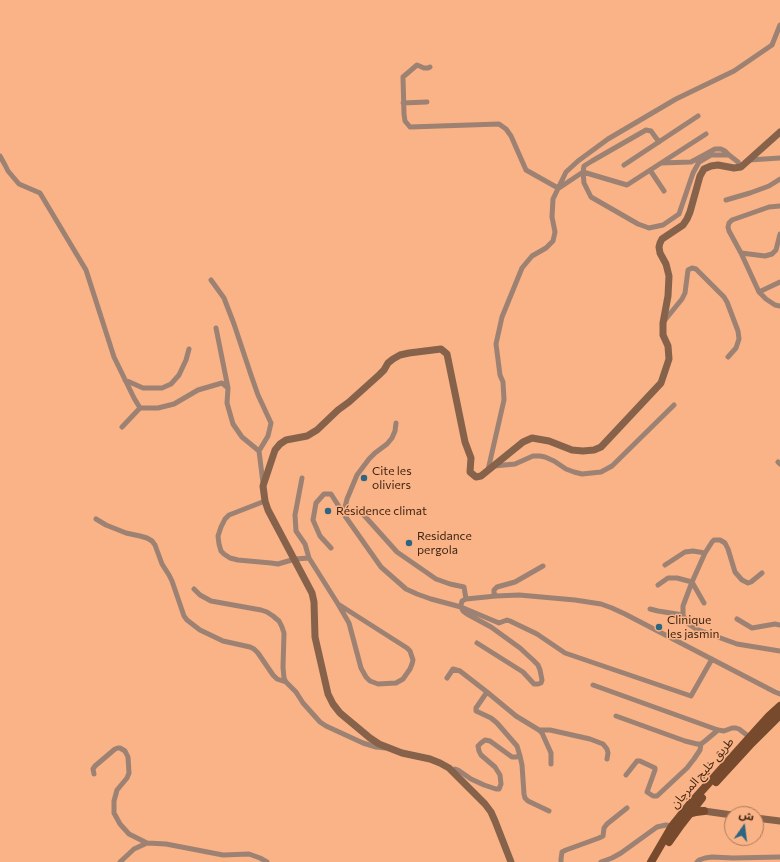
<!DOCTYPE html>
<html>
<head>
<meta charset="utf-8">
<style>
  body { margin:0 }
  #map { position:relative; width:780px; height:862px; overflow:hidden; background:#f9b387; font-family:Commissioner,"Noto Sans Arabic",sans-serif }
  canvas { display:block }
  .north { position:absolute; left:724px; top:806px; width:40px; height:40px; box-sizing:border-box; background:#f9b387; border:1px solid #af7a59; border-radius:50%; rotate:14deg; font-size:11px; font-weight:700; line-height:16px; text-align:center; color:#402513 }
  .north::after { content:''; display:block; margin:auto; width:14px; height:18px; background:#2e6580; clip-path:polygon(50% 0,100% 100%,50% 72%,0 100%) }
</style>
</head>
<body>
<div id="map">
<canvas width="780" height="862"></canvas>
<div class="north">ش</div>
</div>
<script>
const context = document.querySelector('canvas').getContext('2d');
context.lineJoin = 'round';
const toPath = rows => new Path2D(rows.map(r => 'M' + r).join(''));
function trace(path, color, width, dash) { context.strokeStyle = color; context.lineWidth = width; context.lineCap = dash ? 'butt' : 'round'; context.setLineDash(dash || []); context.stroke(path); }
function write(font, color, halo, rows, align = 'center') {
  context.font = font + ' Commissioner,"Noto Sans Arabic",sans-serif'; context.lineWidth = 3; context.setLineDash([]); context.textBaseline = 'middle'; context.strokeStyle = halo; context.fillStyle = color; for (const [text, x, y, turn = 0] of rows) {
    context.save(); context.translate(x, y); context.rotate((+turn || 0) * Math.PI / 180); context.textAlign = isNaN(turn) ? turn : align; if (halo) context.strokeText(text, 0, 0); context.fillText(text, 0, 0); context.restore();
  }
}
trace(toPath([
  [430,67,428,68,424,68,417,65,403,77,404,114,405,121,410,127,499,124,506,129,511,136,526,170,558,188],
  [403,103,427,102],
  [659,142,651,131,646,130,592,161,584,166,583,172,584,183,591,197,638,224,649,228,663,225,679,214,693,173,699,162,711,155,729,155,738,162,741,167],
  [0,156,5,165,8,171,19,184,40,193,86,270,114,357,134,398,140,408],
  [749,160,780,158],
  [661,163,691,162,715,149,721,149,725,151,729,155],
  [624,165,698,116],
  [650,170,664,191],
  [559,188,583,172,627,185,706,134],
  [726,200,750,193,769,186,780,179],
  [780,206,769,207,732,220,729,223,728,227,729,231,741,253,759,292,766,299,775,305,780,306],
  [741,253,765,256,772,254,776,250,780,234],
  [211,280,224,298,234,324,251,375,258,395,271,423,268,436,259,451],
  [759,292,780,282],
  [665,320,682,299,685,293,688,270,692,268,696,269,724,297,727,302,738,331,739,339,736,348,728,357],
  [216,328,228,388],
  [125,380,143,388,162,388,171,384,179,375,186,360,189,349],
  [122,427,140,408,158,408,174,404,198,390,222,383,228,388,227,403,233,424,242,437,259,451,263,483],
  [778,462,780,464],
  [494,466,515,464,533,456,540,456,545,457,554,461,566,469,574,472,582,474,601,472,612,466,674,405],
  [488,470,504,400,503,382,500,375,496,344,502,317,522,268,532,256,546,248,553,241,555,232,552,217,553,199,566,172,578,161,608,139,676,99,734,71,772,45,780,25],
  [302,478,295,515,296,531,305,544,309,558],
  [265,501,229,515,225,519,221,527,218,536,219,544,221,551,224,554,230,558,238,560,271,563,278,564,295,559,309,558,338,604,349,623,361,668,366,677,370,681,378,684,396,683,403,679,410,669,412,664,413,660,410,651,407,648,338,604],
  [362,513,397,552,436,579,450,584,464,587,466,599],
  [345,516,345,507,347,499,357,475,369,459,375,453,387,444,392,438,395,431,396,423],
  [96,519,106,525,126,533,140,536,147,538,152,541,155,545,162,564,169,575,172,581,184,616,187,620,200,630,223,641,250,647,254,649,258,653,273,675,277,679,286,682],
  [331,548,320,536,313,520,316,503,324,494,331,494,345,516,381,567,406,589,417,594,431,599,461,607,499,623,507,620,510,621,537,634,565,653,691,696,712,659],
  [665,565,685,552,693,551,705,553],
  [543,566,515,582,497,587,494,590,494,593,496,596,519,595,575,600,601,604,612,608,625,614,775,692,780,694],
  [762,573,751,582,748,583,742,580,735,572,728,549,725,543,720,540,714,540,712,542,705,553,692,582,683,606,683,615,687,623,696,629,737,644,780,651],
  [658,585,668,578,677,578,692,582,704,603],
  [194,589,200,595,211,601,261,610,267,612,273,616,279,621,282,627,284,633,283,667,284,678,286,682,296,692,303,703,320,722,326,726,363,743,376,747,385,748],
  [650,609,658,611,683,615],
  [737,619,752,628,775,624,780,625],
  [477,643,523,672,534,684,538,684,541,683,542,680,540,670,538,665,533,660,520,648,491,627,467,614,463,611,461,607,461,605,462,601,466,599,496,596],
  [447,678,453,669,460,671,487,692,476,708,476,711,491,718,497,723,517,746,520,756,516,757,512,757,490,741,485,740,481,743,478,746,479,751,481,755,495,767,500,775,501,784,499,789,496,789,484,785,471,779,458,770,455,769,453,772],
  [593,685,718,730,724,731,732,728,736,728,739,729,752,739],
  [487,692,516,716,539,730,542,733,551,753,551,764],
  [616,716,685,741,697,744,701,744,705,741,718,730],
  [539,730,550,730,590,739,603,744,607,749,608,753,607,759],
  [520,756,522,765,524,794,525,798,528,801,549,811],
  [94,774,93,769,95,766,115,749,118,748,120,748,125,751,128,757,129,773,127,778,117,790,114,801,114,813,120,824,129,834,147,843,166,844,223,855,249,854,260,858,267,862],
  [626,775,637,761,640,761,655,768,655,770,647,792,653,796,657,796,687,768,694,759,700,750,701,744],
  [120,862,134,849,147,843],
  [561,862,561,859,562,852,566,850,599,838,603,836,604,828,607,824,627,808],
  [601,862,612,858,621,853,657,827,666,825,673,827],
  [697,862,699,860,705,858,712,857,733,858,780,857]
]), '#9d8273', 5);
trace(toPath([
  [699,810,704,811,732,815],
  [756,818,780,821],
  [511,862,495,821,491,812,485,804,449,768,440,763,430,759,402,753,379,744,370,738,340,713,333,704,328,694,315,637,314,602,312,593,268,510,265,501,263,486,275,450,280,444,286,440,307,436,317,430,338,410,349,402,379,375,384,370,388,363,393,359,400,355,409,353,441,349,447,354,465,442,471,458,470,472,476,477,481,476,523,442,532,438,549,441,572,450,583,451,594,450,601,447,661,383,669,359,668,346,663,335,663,323,668,296,669,276,666,264,660,253,659,247,660,243,662,239,683,225,687,219,690,212,700,176,704,169,711,166,718,165,734,168,741,167,780,132]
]), '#87624b', 7);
trace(toPath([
  [716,782,750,745,780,715],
  [689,814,696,812,704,811],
  [669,842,681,825,702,798],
  [651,862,672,826,689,805,750,737,769,716,780,706]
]), '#774a2d', 8);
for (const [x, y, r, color] of [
  [364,478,4,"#2e6580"],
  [328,511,4,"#2e6580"],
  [409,543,4,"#2e6580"],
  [659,627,4,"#2e6580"]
]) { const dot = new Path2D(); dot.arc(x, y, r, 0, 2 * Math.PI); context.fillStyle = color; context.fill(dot); trace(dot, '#f9b387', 1.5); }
write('12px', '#402513', '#f9b387', [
  ["Cite les",372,471],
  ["oliviers",372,485],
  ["Résidence climat",336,511],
  ["Residance",417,536],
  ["pergola",417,550],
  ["Clinique",667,620],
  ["les jasmin",667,634]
], 'left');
write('12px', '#402513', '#f9b387', [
  ["طريق خليج المرجان",702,773,-49]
]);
</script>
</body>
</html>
